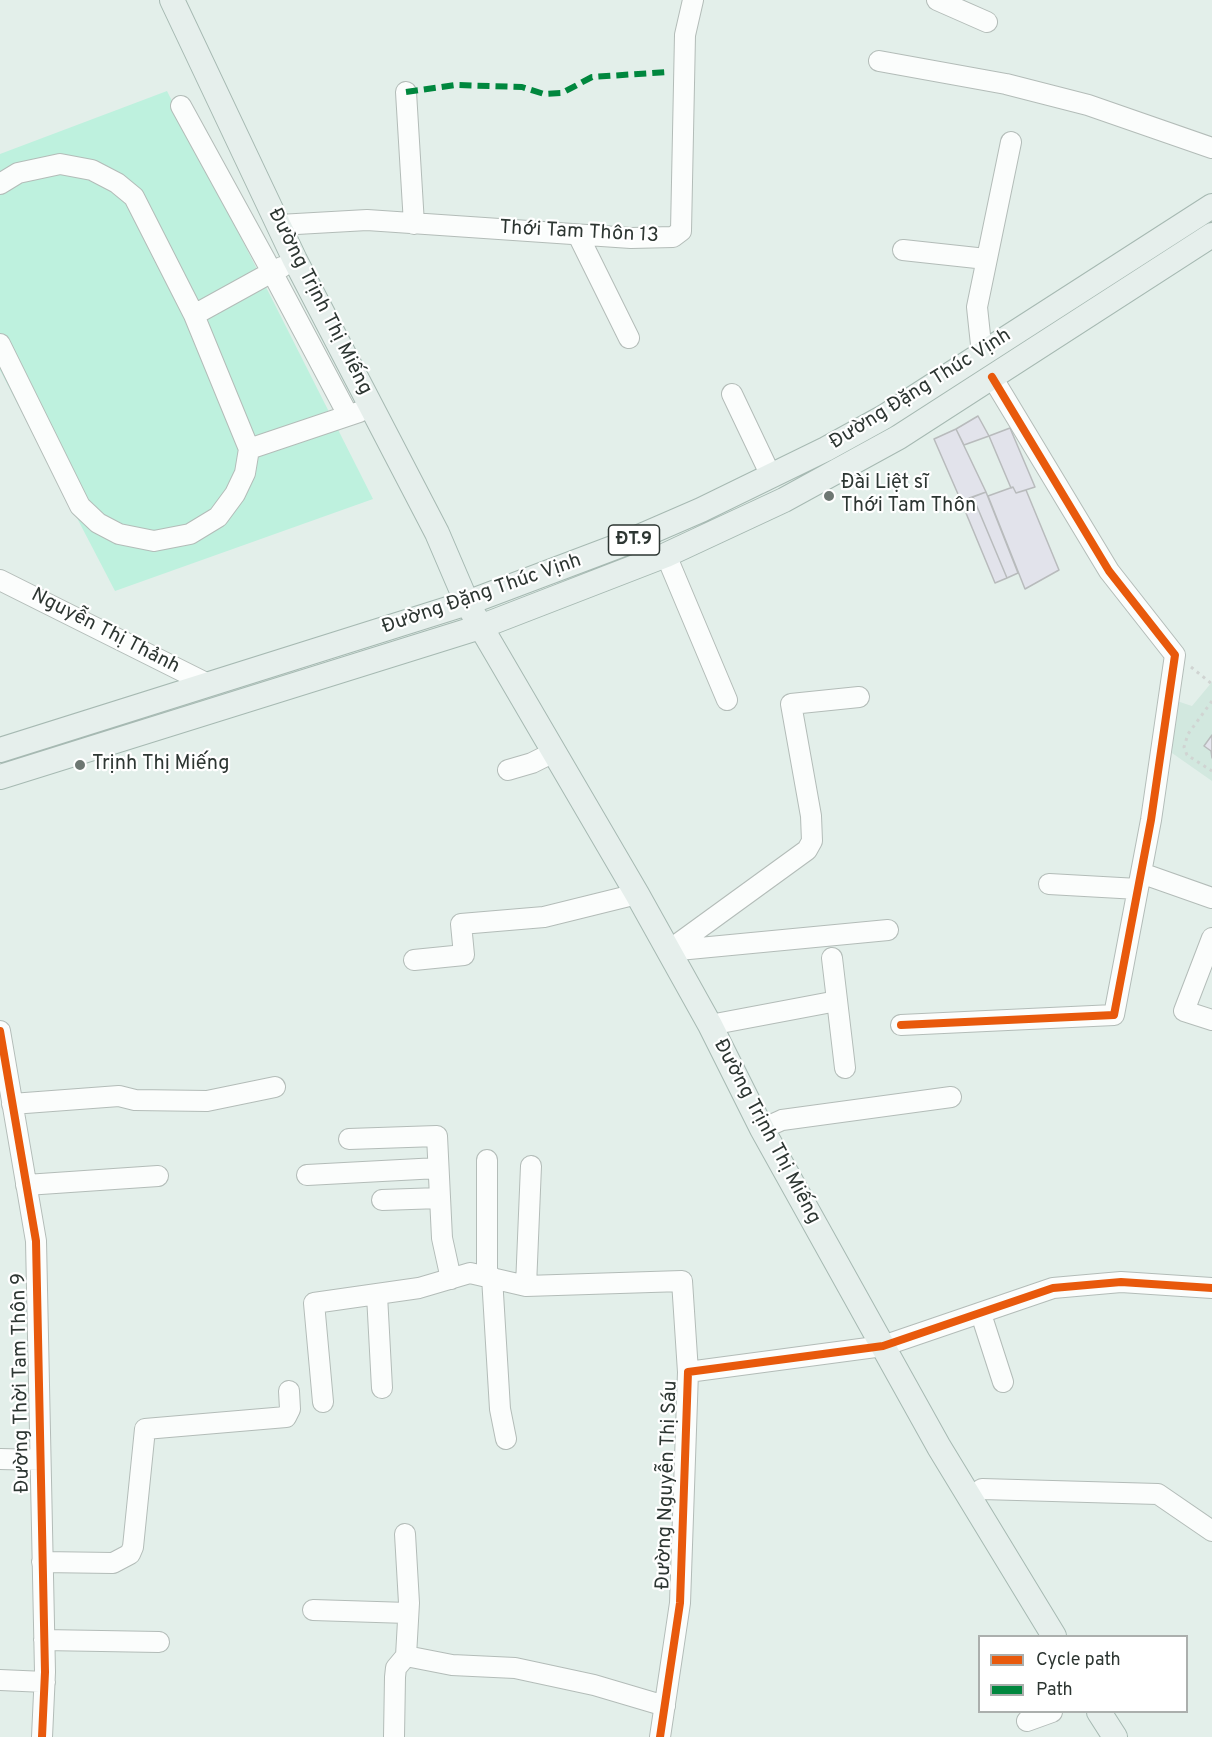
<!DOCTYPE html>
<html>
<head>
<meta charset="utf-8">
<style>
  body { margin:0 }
  #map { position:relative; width:1212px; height:1737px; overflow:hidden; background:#e3efea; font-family:Overpass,sans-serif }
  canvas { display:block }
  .legend { position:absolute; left:978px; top:1635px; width:210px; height:78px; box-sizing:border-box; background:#fff; border:2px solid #abafad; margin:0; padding:8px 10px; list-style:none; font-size:18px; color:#2d3632 }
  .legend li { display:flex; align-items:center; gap:12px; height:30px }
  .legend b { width:30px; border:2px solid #abafad }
</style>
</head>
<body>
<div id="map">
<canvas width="1212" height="1737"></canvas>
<ul class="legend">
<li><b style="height:8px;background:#e8590c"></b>Cycle path</li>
<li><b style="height:8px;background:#00873e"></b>Path</li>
</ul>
</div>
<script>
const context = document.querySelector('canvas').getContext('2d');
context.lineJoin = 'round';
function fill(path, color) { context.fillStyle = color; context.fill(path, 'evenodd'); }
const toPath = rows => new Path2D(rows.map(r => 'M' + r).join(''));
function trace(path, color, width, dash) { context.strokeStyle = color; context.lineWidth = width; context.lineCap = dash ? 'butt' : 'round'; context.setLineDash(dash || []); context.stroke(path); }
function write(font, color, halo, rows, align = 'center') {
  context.font = font + ' Overpass,sans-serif'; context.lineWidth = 4.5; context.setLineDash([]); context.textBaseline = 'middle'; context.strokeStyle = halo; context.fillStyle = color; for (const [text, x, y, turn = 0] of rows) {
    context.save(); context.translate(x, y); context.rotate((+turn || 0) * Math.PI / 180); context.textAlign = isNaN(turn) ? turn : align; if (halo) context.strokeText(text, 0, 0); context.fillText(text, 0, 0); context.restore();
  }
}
fill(toPath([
  [1212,682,1212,781,1172,753,1177,701,1192,706]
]), '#d2e8df');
fill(toPath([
  [167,91,373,499,115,591,0,370,0,154]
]), '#bef1de');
const building = toPath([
  [978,416,989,436,964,445,956,429,978,416],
  [1010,428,1035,487,1016,493,1013,487,1011,488,989,436,1010,428],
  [956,429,986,492,961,501,934,439,956,429],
  [1013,487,1016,493,1026,490,1059,570,1025,589,988,496,1013,487],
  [986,492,1018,573,1007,578,973,497,986,492],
  [973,497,1007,578,995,583,961,501,973,497],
  [1212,735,1212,758,1211,751,1204,746,1212,735]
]);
fill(building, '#e2e3eb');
trace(building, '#b8bbbc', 1.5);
const minor = toPath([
  [937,0,987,22],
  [879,61,1006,84,1088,105,1212,148],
  [406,92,414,224],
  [0,184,18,173,60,164,92,170,117,183,134,197,194,315,272,272,181,106],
  [279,225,367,220,631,238,673,237,681,231,685,35,693,0],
  [578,235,629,338],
  [903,250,986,259],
  [282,267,272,272,348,415],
  [0,344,80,506,98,523,119,534,154,541,190,534,218,517,235,494,245,473,249,449,194,315],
  [982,354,977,307,1011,142],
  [732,394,771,476],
  [249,449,359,412],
  [666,555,727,700],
  [0,580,210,685],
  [508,770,532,763,554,752],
  [1141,873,1212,898],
  [1049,884,1138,889],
  [1212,938,1184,1011,1212,1020],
  [668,951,807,850,812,841,811,816,791,704,859,697],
  [668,951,888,930],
  [832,958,845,1068],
  [414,960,464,955,461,924,544,917,637,894],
  [710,1025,837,1001],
  [901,1025,1114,1015,1151,820,1175,655,1109,571,992,377],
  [0,1031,36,1241,45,1672,42,1737],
  [12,1104,119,1096,135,1100,207,1101,275,1087],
  [762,1129,782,1120,951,1097],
  [349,1139,437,1136,442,1238,451,1279],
  [487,1160,487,1276],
  [307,1175,438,1168],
  [26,1185,158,1176],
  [382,1200,440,1198],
  [492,1277,500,1409,506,1439],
  [526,1286,531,1166],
  [377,1295,382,1388],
  [981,1314,1003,1382],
  [323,1402,314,1303,419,1288,470,1273,526,1286,682,1281,688,1372],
  [0,1459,40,1460],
  [969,1498,982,1489,1158,1494,1212,1531],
  [405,1534,409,1603,406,1656,452,1665,515,1668,594,1685,665,1706],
  [42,1562,113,1563,130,1554,133,1547,145,1429,286,1417,290,1409,289,1391],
  [313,1610,408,1613],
  [44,1640,159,1642],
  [0,1680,45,1682],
  [1027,1721,1052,1712],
  [394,1737,395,1677,396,1668,406,1656],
  [660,1737,680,1603,688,1372,883,1346,1053,1288,1121,1282,1212,1288]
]);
const major = toPath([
  [172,0,295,260,437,533,467,603,637,894,710,1025,762,1129,939,1447,1054,1636],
  [0,750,467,603,618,546,701,510,826,449,884,417,1212,206],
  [0,777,480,627,666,555,784,500,899,437,1212,235],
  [1099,1712,1115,1737]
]);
trace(minor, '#b3bcb8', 22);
trace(major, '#a6b9b2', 26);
trace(toPath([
  [1191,667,1212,684],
  [1212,701,1188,734,1184,747,1187,755,1212,771]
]), '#d0d4d2', 3, [3, 4.5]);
trace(minor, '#fbfdfc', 20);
trace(major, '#e6efec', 24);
trace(toPath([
  [406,92,456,85,522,87,544,94,562,93,592,77,668,72]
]), '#00873e', 6, [12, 6]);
trace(toPath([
  [901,1025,1114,1015,1151,820,1175,655,1109,571,992,377],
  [0,1031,36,1241,45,1672,42,1737],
  [660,1737,680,1603,688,1372,883,1346,1053,1288,1121,1282,1212,1288]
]), '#e8590c', 8);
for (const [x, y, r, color] of [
  [829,496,6,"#6d7772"],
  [80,765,6,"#6d7772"]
]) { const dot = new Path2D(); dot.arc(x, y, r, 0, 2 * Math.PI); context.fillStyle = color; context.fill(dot); trace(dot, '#fff', 2); }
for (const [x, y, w] of [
  [634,540,51]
]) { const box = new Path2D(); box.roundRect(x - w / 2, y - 15, w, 30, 4.5); context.fillStyle = '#fff'; context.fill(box); trace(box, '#2d3632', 1.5); }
write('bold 18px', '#2d3632', null, [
  ["ĐT.9",634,540]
]);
write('20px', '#2d3632', '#fff', [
  ["Thới Tam Thôn 13",579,233,3],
  ["Đường Trịnh Thị Miếng",319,302,63],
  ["Đường Đặng Thúc Vịnh",921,390,-32],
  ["Đường Đặng Thúc Vịnh",482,595,-19],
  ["Nguyễn Thị Thảnh",105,632,27],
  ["Đường Trịnh Thị Miếng",766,1132,62],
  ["Đường Thời Tam Thôn 9",22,1383,-91],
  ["Đường Nguyễn Thị Sáu",668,1485,-88]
]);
write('20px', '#2d3632', '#fff', [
  ["Đài Liệt sĩ",841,484],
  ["Thới Tam Thôn",841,507],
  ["Trịnh Thị Miếng",92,765]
], 'left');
</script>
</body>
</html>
